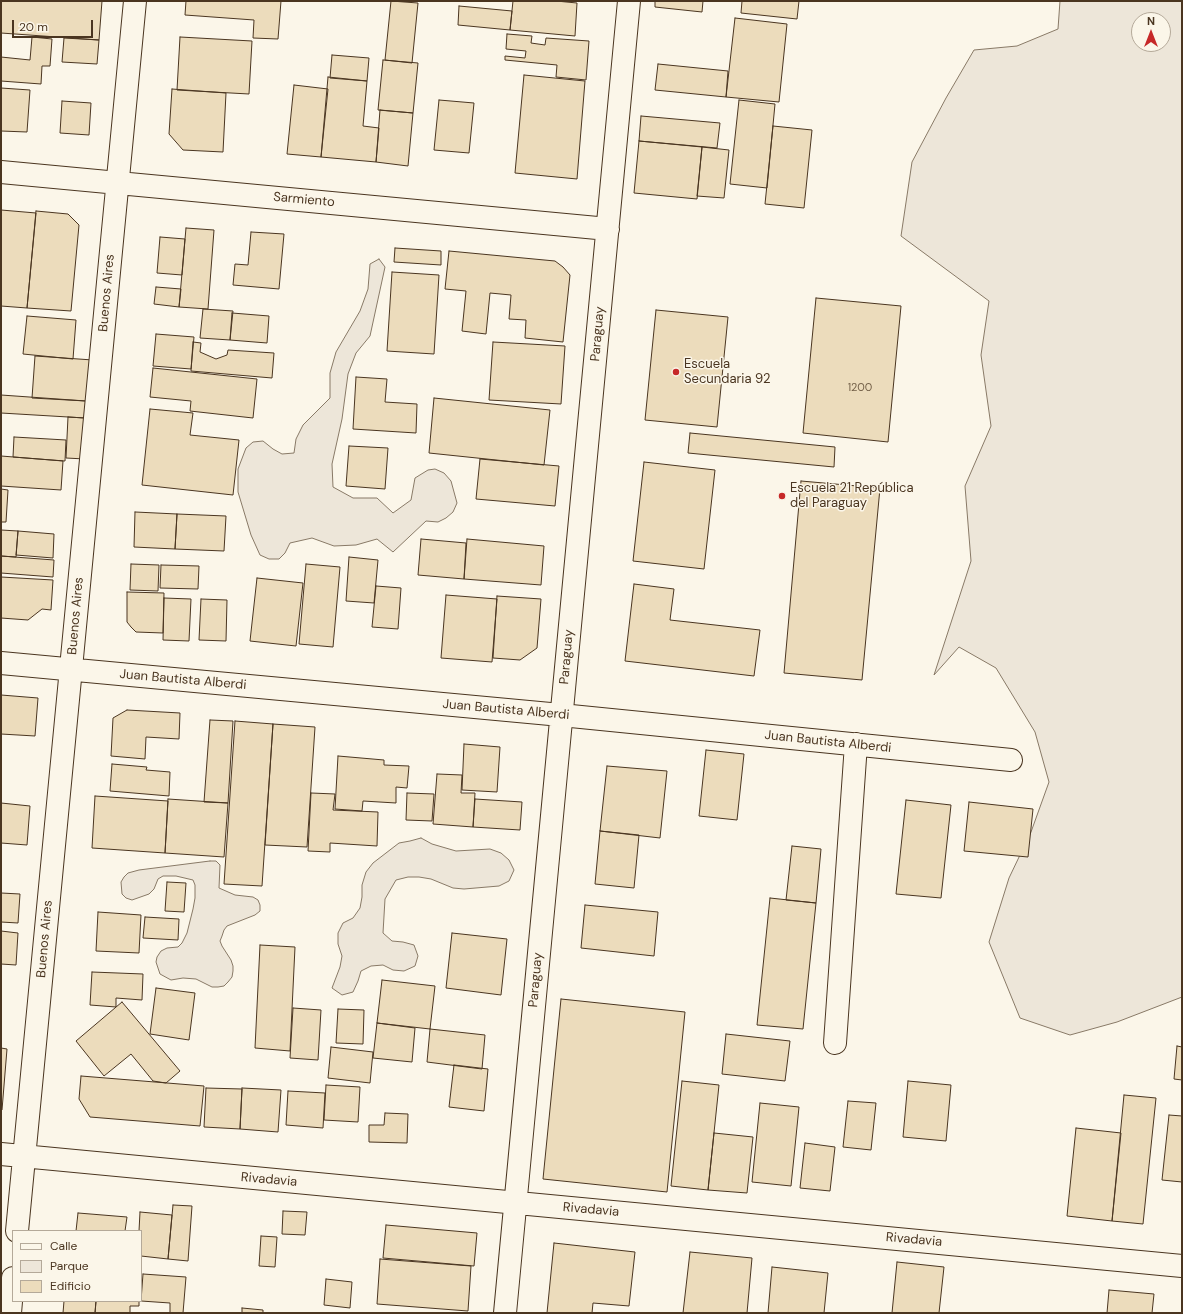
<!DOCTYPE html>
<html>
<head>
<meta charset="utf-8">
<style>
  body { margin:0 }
  #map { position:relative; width:1183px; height:1314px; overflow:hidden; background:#fbf6e9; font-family:"DM Sans",sans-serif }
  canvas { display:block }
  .frame { position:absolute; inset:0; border:2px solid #4a3520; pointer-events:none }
  .legend { position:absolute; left:12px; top:1230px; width:130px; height:72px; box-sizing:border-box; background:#fbf6e9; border:1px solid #b4a999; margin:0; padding:5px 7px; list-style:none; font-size:12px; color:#4a3520 }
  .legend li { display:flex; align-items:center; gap:8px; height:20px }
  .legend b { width:20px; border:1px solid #b4a999 }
  .north { position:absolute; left:1131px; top:12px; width:40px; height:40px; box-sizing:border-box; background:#fbf6e9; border:1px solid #b4a999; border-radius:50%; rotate:0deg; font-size:11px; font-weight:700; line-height:16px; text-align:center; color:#4a3520 }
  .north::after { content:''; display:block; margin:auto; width:14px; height:18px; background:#c62828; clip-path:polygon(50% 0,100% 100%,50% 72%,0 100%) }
  .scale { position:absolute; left:12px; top:20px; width:81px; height:18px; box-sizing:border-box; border:2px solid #4a3520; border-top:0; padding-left:5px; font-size:12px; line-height:14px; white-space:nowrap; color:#4a3520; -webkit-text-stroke:3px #fbf6e9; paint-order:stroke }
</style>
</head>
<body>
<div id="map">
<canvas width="1183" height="1314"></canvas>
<div class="frame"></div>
<ul class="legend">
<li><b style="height:5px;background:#fbf6e9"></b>Calle</li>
<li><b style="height:11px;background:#ede6d9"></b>Parque</li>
<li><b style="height:11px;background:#ecdcbc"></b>Edificio</li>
</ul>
<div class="north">N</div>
<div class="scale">20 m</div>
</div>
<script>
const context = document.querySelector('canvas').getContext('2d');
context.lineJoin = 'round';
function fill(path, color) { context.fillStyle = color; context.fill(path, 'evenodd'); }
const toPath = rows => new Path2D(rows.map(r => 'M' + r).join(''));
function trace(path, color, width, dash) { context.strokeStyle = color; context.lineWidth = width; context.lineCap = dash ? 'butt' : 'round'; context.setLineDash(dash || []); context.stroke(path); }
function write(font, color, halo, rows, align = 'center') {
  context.font = font + ' "DM Sans",sans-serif'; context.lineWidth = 3; context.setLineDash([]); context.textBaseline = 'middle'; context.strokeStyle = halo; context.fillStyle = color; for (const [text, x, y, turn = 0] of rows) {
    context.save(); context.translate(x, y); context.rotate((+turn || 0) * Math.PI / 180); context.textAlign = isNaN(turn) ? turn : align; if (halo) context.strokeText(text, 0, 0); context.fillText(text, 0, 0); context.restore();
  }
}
const green = toPath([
  [1060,1,1182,1,1182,997,1117,1022,1070,1035,1020,1018,989,942,1009,878,1031,832,1049,782,1035,732,996,668,959,647,934,675,971,561,965,486,991,426,981,355,989,301,901,236,912,162,946,98,974,50,1017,46,1058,29,1060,1],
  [1139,20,1163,20,1163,44,1139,44,1139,20],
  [379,259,385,267,370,336,356,353,348,374,342,419,332,464,333,487,353,498,377,498,393,513,411,500,415,478,428,470,435,469,444,473,451,481,457,503,453,512,446,518,438,522,426,521,393,552,377,539,356,545,334,546,312,538,290,543,285,553,279,559,269,559,260,555,251,535,238,492,238,469,246,448,253,442,263,441,273,449,282,454,294,453,296,439,303,425,330,398,330,373,336,352,360,311,368,289,370,264,379,259],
  [421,838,432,844,456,851,490,849,501,853,509,860,514,870,509,881,499,886,464,889,453,888,431,879,419,877,408,877,396,880,385,899,383,933,392,941,403,942,414,945,418,956,415,966,404,971,393,970,383,965,371,966,361,971,358,981,353,992,342,995,332,988,340,967,342,956,338,944,338,933,343,923,353,918,360,908,362,897,362,885,366,872,373,863,399,843,410,841,421,838],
  [210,861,216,861,220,865,219,888,235,895,253,897,258,900,260,905,260,911,255,915,227,926,224,930,222,936,220,941,222,946,231,960,233,966,233,971,232,977,228,982,224,986,218,987,212,987,196,979,183,978,171,980,160,974,156,962,157,957,161,951,167,948,178,947,182,943,187,933,193,909,195,898,195,885,193,880,176,876,163,876,158,879,154,889,149,894,132,900,126,898,122,894,121,882,124,877,128,873,139,870,210,861]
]);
fill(green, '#ede6d9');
trace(green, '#887966', 1);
const building = toPath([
  [1,1,102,1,99,40,1,33,1,1],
  [186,1,281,1,278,39,253,38,254,20,185,15,186,1],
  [391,1,418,3,412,63,385,60,391,1],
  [513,1,556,1,577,3,575,36,510,30,513,1],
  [655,1,703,1,702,12,655,7,655,1],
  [742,1,799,1,797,19,741,13,742,1],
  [459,6,512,11,510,30,458,25,459,6],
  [735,18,787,24,779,102,726,97,735,18],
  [507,34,532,36,531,43,545,45,546,38,589,41,586,80,556,77,557,65,505,60,505,56,525,58,526,51,506,49,507,34],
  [32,37,52,39,50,66,42,66,41,84,1,81,1,57,30,60,32,37],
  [180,37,252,41,249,94,177,90,180,37],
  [64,38,99,40,97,64,62,62,64,38],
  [332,55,369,58,367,81,330,78,332,55],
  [383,60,418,63,413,113,378,110,383,60],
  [658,64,728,71,726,97,655,90,658,64],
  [524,75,585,81,577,179,515,173,524,75],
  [328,77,367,81,363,126,379,128,376,162,321,157,328,77],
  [294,85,328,89,321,157,287,154,294,85],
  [1,88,30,90,27,132,1,131,1,88],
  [172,89,226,93,223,152,183,150,169,134,172,89],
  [439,100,474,103,469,153,434,150,439,100],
  [739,100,775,104,767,188,730,184,739,100],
  [62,101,91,103,89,135,60,133,62,101],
  [380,110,413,113,408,166,376,162,380,110],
  [641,116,720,123,717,148,639,141,641,116],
  [773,126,812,130,804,208,765,204,773,126],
  [639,141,702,147,697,199,634,193,639,141],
  [702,147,729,150,724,198,697,196,702,147],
  [1,210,36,213,27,308,1,306,1,210],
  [36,211,68,214,79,225,71,311,27,308,36,211],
  [186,228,214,230,208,309,179,307,186,228],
  [251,232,284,234,279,289,233,285,235,264,248,265,251,232],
  [160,237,185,239,182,275,157,273,160,237],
  [395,248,441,251,441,265,394,262,395,248],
  [449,251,555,261,563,267,570,275,563,342,525,338,526,320,509,319,511,295,490,293,486,334,462,331,466,291,445,289,449,251],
  [392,272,439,275,434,354,387,351,392,272],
  [156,287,181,289,179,307,154,304,156,287],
  [816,298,901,306,888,442,803,433,816,298],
  [203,309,233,311,230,340,200,338,203,309],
  [656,310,728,317,717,427,645,420,656,310],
  [232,313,269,316,267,343,230,340,232,313],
  [27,316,76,320,73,359,23,354,27,316],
  [156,334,194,337,191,369,153,366,156,334],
  [193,342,201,343,200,352,216,359,227,355,228,350,274,353,272,378,191,371,193,342],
  [493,342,565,346,561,404,489,400,493,342],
  [35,356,93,360,86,401,32,398,35,356],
  [153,368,257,379,253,418,190,411,191,401,150,397,153,368],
  [356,377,387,379,385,402,417,404,416,433,353,429,356,377],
  [1,395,86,401,85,418,1,413,1,395],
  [434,398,550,410,544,465,429,453,434,398],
  [150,409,193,413,190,435,239,440,233,495,142,485,150,409],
  [68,417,85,418,85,459,66,458,68,417],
  [690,433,835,447,834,467,688,453,690,433],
  [14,437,66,440,65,461,13,457,14,437],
  [349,446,388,448,385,489,346,486,349,446],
  [1,456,63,461,61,490,1,486,1,456],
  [480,459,559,466,555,506,476,499,480,459],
  [644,462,715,470,704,569,633,561,644,462],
  [801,481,880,488,862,680,784,673,801,481],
  [1,489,8,490,6,522,1,522,1,489],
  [135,512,177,514,175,549,134,547,135,512],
  [177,514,226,516,224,551,175,549,177,514],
  [1,530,18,531,16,557,1,556,1,530],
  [18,531,54,534,53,558,16,555,18,531],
  [421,539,466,543,464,579,418,575,421,539],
  [467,539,544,546,541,585,464,579,467,539],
  [1,556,54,560,53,577,1,573,1,556],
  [349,557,378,560,374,603,346,601,349,557],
  [131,564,159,565,158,591,130,590,131,564],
  [306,564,340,567,333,647,299,644,306,564],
  [161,565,199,566,198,589,160,588,161,565],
  [1,577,53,580,51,610,42,609,28,620,1,618,1,577],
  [257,578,303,583,296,646,250,641,257,578],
  [634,584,674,589,670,620,760,630,754,676,625,661,634,584],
  [376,586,401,588,398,629,372,627,376,586],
  [127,592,164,593,163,633,136,632,131,627,127,622,127,592],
  [446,595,497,599,492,662,441,658,446,595],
  [497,596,541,599,537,648,520,660,493,658,497,596],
  [164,598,191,599,189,641,163,640,164,598],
  [201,599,227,600,226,641,199,640,201,599],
  [1,695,38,698,35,736,1,734,1,695],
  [127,710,180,713,179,739,146,737,145,759,111,756,113,718,127,710],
  [210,720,233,721,228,803,204,802,210,720],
  [235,721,273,724,262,886,224,884,235,721],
  [273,724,315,727,307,847,265,845,273,724],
  [464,744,500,747,497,792,462,790,464,744],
  [706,750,744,754,737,820,699,816,706,750],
  [338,756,384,760,384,765,409,766,407,788,396,787,396,803,363,801,362,811,335,809,338,756],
  [112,764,147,767,146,770,170,772,169,796,110,791,112,764],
  [607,766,667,771,660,838,600,831,607,766],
  [437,774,462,775,461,793,475,793,473,827,433,824,437,774],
  [311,793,335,794,333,810,378,812,377,846,330,843,330,852,308,851,311,793],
  [407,793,434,794,432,821,406,820,407,793],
  [95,796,168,801,165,853,92,848,95,796],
  [168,799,228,803,224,857,165,853,168,799],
  [475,799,522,802,520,830,473,827,475,799],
  [906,800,951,805,941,898,896,894,906,800],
  [969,802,1033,809,1028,857,964,851,969,802],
  [1,803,30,806,27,845,1,843,1,803],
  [600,831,639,835,634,888,595,884,600,831],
  [792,846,821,849,816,903,786,900,792,846],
  [167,882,186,883,184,912,165,911,167,882],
  [1,893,20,894,18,923,1,922,1,893],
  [770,898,816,903,803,1029,757,1025,770,898],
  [585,905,658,912,654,956,581,948,585,905],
  [98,912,141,915,139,953,96,951,98,912],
  [145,917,179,919,178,940,143,938,145,917],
  [1,931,18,933,16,965,1,964,1,931],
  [452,933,507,939,501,995,446,988,452,933],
  [260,945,295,947,290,1051,255,1048,260,945],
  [92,972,143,974,142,1000,116,998,116,1007,90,1005,92,972],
  [382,980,435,986,430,1029,377,1023,382,980],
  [156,988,195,993,189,1040,150,1034,156,988],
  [561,999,685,1012,667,1192,543,1179,561,999],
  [122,1002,180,1071,166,1083,153,1081,131,1054,104,1076,76,1041,122,1002],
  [293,1008,321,1010,318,1060,290,1058,293,1008],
  [338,1009,364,1010,363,1044,336,1043,338,1009],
  [377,1023,415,1028,412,1062,373,1058,377,1023],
  [430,1029,485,1035,482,1069,427,1062,430,1029],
  [726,1034,790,1041,785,1081,722,1074,726,1034],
  [1177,1046,1182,1047,1182,1080,1174,1079,1177,1046],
  [331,1047,373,1052,370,1083,328,1078,331,1047],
  [1,1048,7,1049,2,1110,1,1110,1,1048],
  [454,1065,488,1069,484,1111,449,1107,454,1065],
  [81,1076,204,1086,200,1126,90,1117,79,1099,81,1076],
  [682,1081,719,1085,708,1190,671,1186,682,1081],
  [908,1081,951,1085,946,1141,903,1137,908,1081],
  [326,1085,360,1087,358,1122,324,1120,326,1085],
  [206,1088,242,1089,240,1129,204,1127,206,1088],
  [242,1088,281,1090,278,1132,240,1129,242,1088],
  [288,1091,325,1093,323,1128,286,1125,288,1091],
  [1124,1095,1156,1098,1143,1224,1112,1221,1124,1095],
  [848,1101,876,1103,871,1150,843,1147,848,1101],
  [760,1103,799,1107,791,1186,752,1182,760,1103],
  [385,1113,408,1114,407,1143,369,1142,369,1125,384,1125,385,1113],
  [1169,1115,1182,1116,1182,1182,1162,1180,1169,1115],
  [1076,1128,1121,1133,1112,1221,1067,1216,1076,1128],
  [714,1133,753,1137,747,1193,708,1190,714,1133],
  [805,1143,835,1147,830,1191,800,1188,805,1143],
  [173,1205,192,1206,188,1261,168,1259,173,1205],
  [283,1211,307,1212,305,1235,282,1234,283,1211],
  [140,1212,172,1215,168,1259,141,1256,141,1231,139,1231,140,1212],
  [78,1213,127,1217,125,1231,76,1231,78,1213],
  [386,1225,477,1233,474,1266,383,1258,386,1225],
  [261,1236,277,1237,275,1267,259,1266,261,1236],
  [554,1243,635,1252,629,1306,593,1303,592,1313,547,1313,554,1243],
  [690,1252,752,1258,747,1313,683,1313,690,1252],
  [380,1259,471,1266,468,1311,377,1304,380,1259],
  [897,1262,944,1267,939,1313,892,1313,897,1262],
  [772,1267,828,1273,824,1313,768,1313,772,1267],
  [143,1274,186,1277,183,1313,170,1313,170,1303,141,1301,143,1274],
  [326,1279,352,1282,350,1308,324,1305,326,1279],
  [1109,1290,1154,1294,1152,1313,1107,1313,1109,1290],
  [64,1301,96,1301,95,1313,63,1313,64,1301],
  [96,1301,139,1301,139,1306,130,1306,130,1313,95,1313,96,1301],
  [242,1308,263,1310,263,1313,242,1313,242,1308]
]);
fill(building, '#ecdcbc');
trace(building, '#4a3520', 1);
const minor = toPath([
  [1,172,608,229],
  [1,663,561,715,1011,760],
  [835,1043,856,744],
  [1,1154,1182,1266],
  [17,1231,135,1],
  [10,1313,13,1278],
  [505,1313,629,1]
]);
trace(minor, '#4a3520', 24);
trace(minor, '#fbf6e9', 22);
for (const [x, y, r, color] of [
  [676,372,4,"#c62828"],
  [782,496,4,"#c62828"]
]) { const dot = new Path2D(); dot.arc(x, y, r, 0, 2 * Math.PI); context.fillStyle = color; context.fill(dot); trace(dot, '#fbf6e9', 1.5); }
write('11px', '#725f47', null, [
  ["1200",860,388]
]);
write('13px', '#4a3520', '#fbf6e9', [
  ["Sarmiento",304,200,5],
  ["Buenos Aires",107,293,-85],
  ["Paraguay",598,334,-85],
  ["Buenos Aires",76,616,-85],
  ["Paraguay",567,657,-85],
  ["Juan Bautista Alberdi",183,680,5],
  ["Juan Bautista Alberdi",506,710,5],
  ["Juan Bautista Alberdi",828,742,6],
  ["Buenos Aires",45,939,-85],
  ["Paraguay",536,980,-85],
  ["Rivadavia",269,1180,5],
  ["Rivadavia",591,1210,5],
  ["Rivadavia",914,1240,5]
]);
write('13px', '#4a3520', '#fbf6e9', [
  ["Escuela",684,365],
  ["Secundaria 92",684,380],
  ["Escuela 21 República",790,489],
  ["del Paraguay",790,504]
], 'left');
</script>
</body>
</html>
